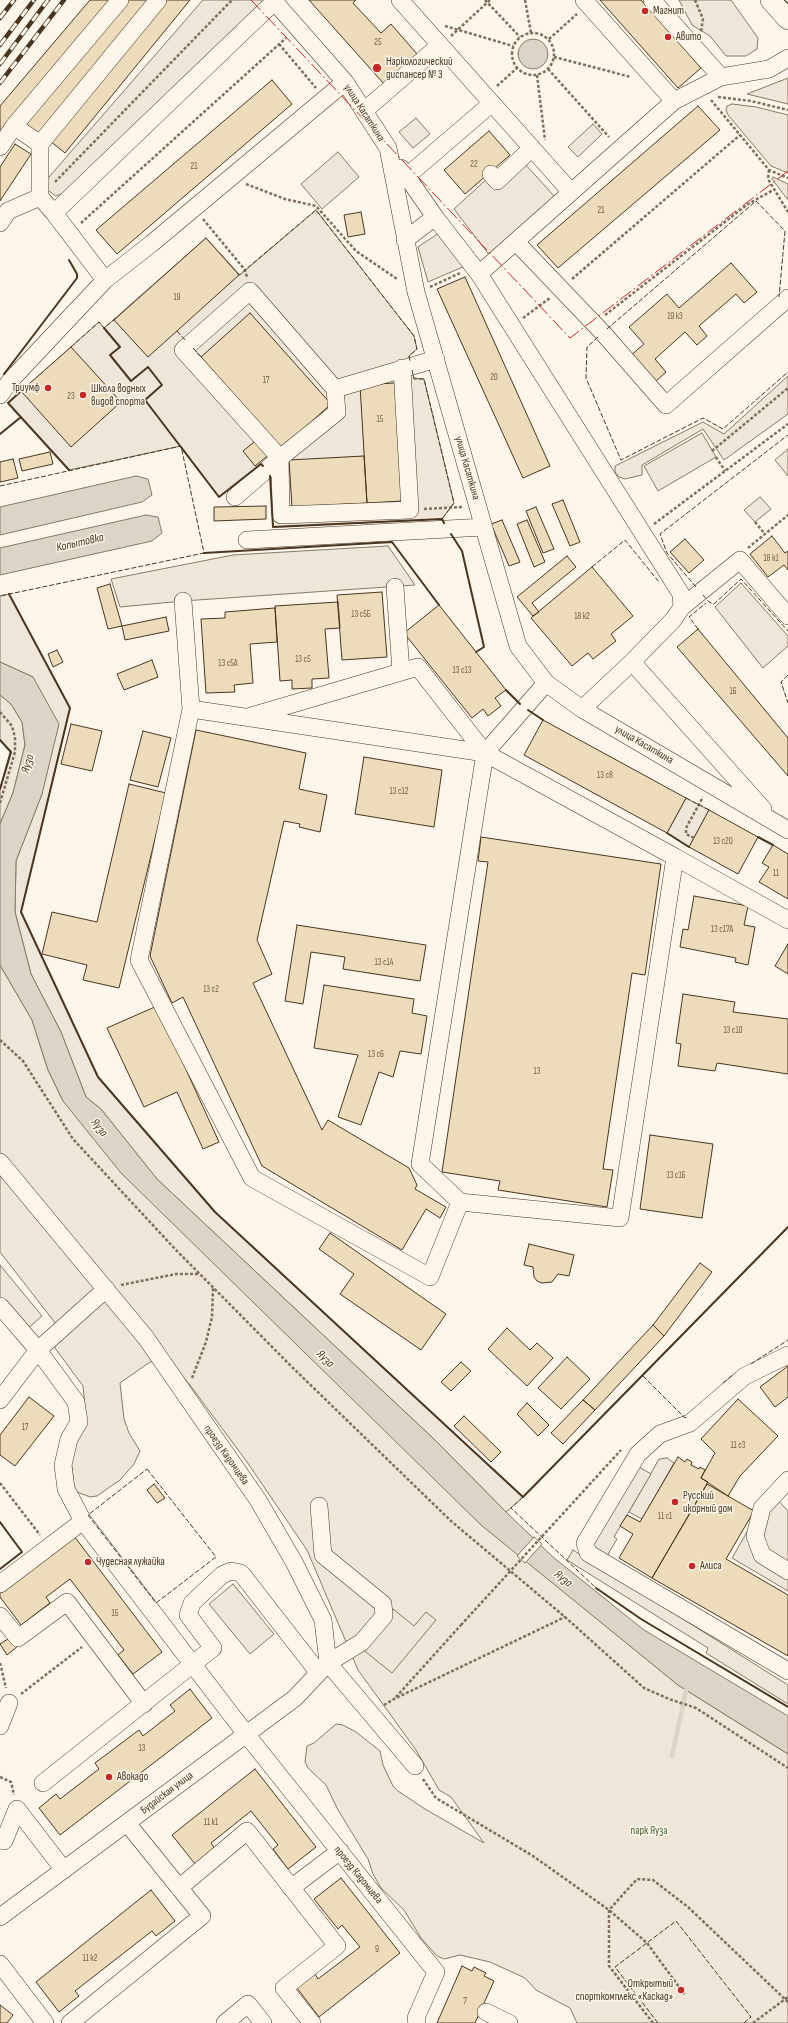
<!DOCTYPE html>
<html>
<head>
<meta charset="utf-8">
<style>
  body { margin:0 }
  canvas { display:block; background:#fbf6e9 }
</style>
</head>
<body>
<canvas width="788" height="2023"></canvas>
<script>
const context = document.querySelector('canvas').getContext('2d');
context.lineJoin = 'round';
function fill(path, color) { context.fillStyle = color; context.fill(path, 'evenodd'); }
const toPath = rows => new Path2D(rows.map(r => 'M' + r).join(''));
function trace(path, color, width, dash) { context.strokeStyle = color; context.lineWidth = width; context.lineCap = dash ? 'butt' : 'round'; context.setLineDash(dash || []); context.stroke(path); }
function write(font, color, halo, rows, align = 'center') {
  context.font = font + ' "Sofia Sans Condensed",sans-serif'; context.lineWidth = 3; context.setLineDash([]); context.textBaseline = 'middle'; context.strokeStyle = halo; context.fillStyle = color; for (const [text, x, y, turn = 0] of rows) {
    context.save(); context.translate(x, y); context.rotate((+turn || 0) * Math.PI / 180); context.textAlign = isNaN(turn) ? turn : align; if (halo) context.strokeText(text, 0, 0); context.fillText(text, 0, 0); context.restore();
  }
}
const green = toPath([
  [203,0,270,0,69,191,56,196,46,189,49,177,203,0],
  [679,0,731,0,758,38,757,49,746,56,726,56,710,36,692,25,679,0],
  [788,78,788,104,747,94,788,78],
  [732,104,756,107,788,115,788,173,771,166,728,115,726,110,727,106,732,104],
  [416,118,430,134,413,148,399,132,416,118],
  [593,124,602,134,578,157,568,147,593,124],
  [338,152,359,177,322,209,301,184,338,152],
  [525,164,555,197,490,256,454,209,488,178,525,164],
  [773,177,788,184,788,200,772,179,773,177],
  [316,210,414,336,417,349,409,356,411,366,414,378,424,379,454,503,442,519,273,527,270,476,261,464,219,497,181,446,69,470,8,403,99,322,104,328,206,238,240,275,316,210],
  [439,233,465,266,428,282,418,247,439,233],
  [788,376,788,414,724,460,703,429,642,465,642,475,625,479,619,477,615,472,615,466,703,422,724,434,788,376],
  [702,433,716,457,658,491,644,466,702,433],
  [741,583,788,636,788,646,763,668,715,607,741,583],
  [9,594,70,708,21,912,98,1077,215,1212,523,1497,506,1512,436,1441,157,1179,101,1109,86,1097,61,1032,31,974,15,912,16,861,42,794,33,677,0,662,0,596,9,594],
  [0,695,11,704,22,722,25,745,13,793,0,824,0,789,10,752,0,740,0,695],
  [686,798,709,810,689,847,667,833,686,798],
  [0,965,32,1020,48,1070,63,1101,482,1525,678,1685,788,1754,788,2023,577,2023,570,2008,536,1990,525,1978,490,1962,460,1955,444,1959,437,1956,421,1938,404,1910,381,1888,373,1874,368,1859,338,1810,326,1785,308,1768,305,1762,307,1746,314,1743,336,1724,343,1725,356,1732,380,1751,383,1765,393,1786,398,1791,425,1809,484,1843,451,1797,439,1790,416,1750,358,1670,307,1550,247,1462,190,1385,168,1360,150,1362,120,1383,124,1419,129,1433,140,1451,134,1464,120,1480,97,1496,90,1497,77,1492,74,1486,71,1460,85,1407,83,1386,55,1348,54,1341,56,1324,0,1252,0,965],
  [667,1458,674,1463,642,1519,629,1512,659,1459,667,1458],
  [233,1584,274,1634,250,1654,209,1604,233,1584]
]);
fill(green, '#ede6d9');
trace(green, '#887966', 1);
const parking = toPath([
  [788,449,788,476,775,460,788,449],
  [760,497,771,509,755,522,744,510,760,497],
  [388,546,415,585,183,601,120,607,111,579,233,555,388,546],
  [0,1265,42,1316,26,1330,0,1299,0,1265],
  [639,1467,651,1474,614,1537,617,1539,607,1556,592,1547,639,1467],
  [770,1492,788,1511,788,1591,732,1558,770,1492],
  [573,1550,788,1685,788,1704,706,1653,708,1648,567,1560,573,1550],
  [393,1609,414,1626,426,1612,436,1620,392,1673,361,1648,393,1609]
]);
fill(parking, '#ede7d9');
trace(parking, '#887966', 1);
const water = toPath([
  '518 54a15 15 0 1 1 30 0a15 15 0 1 1-30 0Z',
  [136,476,148,479,152,495,142,502,0,535,0,507,136,476],
  [146,515,158,517,162,533,152,541,0,575,0,548,146,515],
  [0,662,33,677,59,724,42,794,16,861,15,912,31,974,61,1032,86,1097,101,1109,157,1179,436,1441,506,1512,553,1557,644,1630,788,1716,788,1754,678,1685,481,1525,121,1173,63,1101,48,1070,32,1020,0,965,0,824,13,793,25,745,22,722,11,704,0,695,0,662]
]);
fill(water, '#dcd4c6');
trace(water, '#887966', 1);
const pier = toPath([
  [534,1537,542,1544,525,1563,517,1556,534,1537]
]);
fill(pier, '#fbf6e9');
trace(pier, '#887966', 1);
trace(toPath([
  [672,1756,687,1686]
]), '#dcd4c6', 4.5);
const building = toPath([
  [90,0,112,0,0,134,0,106,90,0],
  [128,0,153,0,39,135,24,122,128,0],
  [165,0,190,0,65,153,50,141,165,0],
  [309,0,356,0,353,3,381,33,391,24,417,54,384,84,309,0],
  [600,0,641,0,701,68,678,88,600,0],
  [272,80,292,104,117,254,96,230,272,80],
  [698,106,720,130,558,268,537,245,698,106],
  [489,131,510,155,465,194,444,170,489,131],
  [15,144,31,154,0,201,0,167,15,144],
  [361,212,365,234,348,237,344,215,361,212],
  [206,238,239,275,148,357,114,320,206,238],
  [731,263,757,292,744,303,736,294,699,326,707,336,697,345,685,332,655,359,666,372,654,383,630,356,644,344,629,327,667,294,679,308,731,263],
  [465,277,550,466,523,478,437,289,465,277],
  [250,313,331,404,282,448,201,357,250,313],
  [71,347,121,402,71,447,21,391,71,347],
  [395,383,402,501,367,503,360,385,395,383],
  [259,438,271,453,255,466,243,451,259,438],
  [50,452,53,464,22,471,19,459,50,452],
  [364,456,367,503,292,507,289,460,364,456],
  [13,459,18,478,0,482,0,462,13,459],
  [563,500,580,542,570,546,552,504,563,500],
  [266,506,266,519,214,521,214,507,266,506],
  [536,507,554,549,543,553,526,511,536,507],
  [502,520,520,562,509,566,491,524,502,520],
  [527,520,545,562,534,567,517,524,527,520],
  [772,536,785,553,788,551,788,570,784,565,768,577,750,554,772,536],
  [685,539,704,560,689,573,670,552,685,539],
  [567,556,576,567,532,603,539,612,533,616,517,597,567,556],
  [592,567,633,616,611,634,616,641,593,659,588,653,572,666,531,618,592,567],
  [110,584,122,626,108,629,97,588,110,584],
  [382,592,387,657,342,660,337,595,382,592],
  [338,602,340,628,325,629,329,678,312,679,312,688,292,689,292,680,280,681,275,606,338,602],
  [439,605,506,690,495,698,501,706,488,716,483,709,472,718,404,633,439,605],
  [275,608,277,642,250,644,253,683,234,685,235,692,206,693,201,619,225,618,225,612,275,608],
  [166,617,169,631,125,640,122,626,166,617],
  [698,629,788,738,788,776,677,647,698,629],
  [57,650,63,662,53,667,48,654,57,650],
  [152,660,158,677,124,690,117,674,152,660],
  [543,720,686,798,667,833,524,755,543,720],
  [71,724,102,731,92,771,61,764,71,724],
  [196,730,306,753,299,789,327,795,320,832,299,827,300,824,284,821,257,940,272,974,253,983,322,1130,328,1120,409,1168,417,1185,415,1189,446,1207,440,1218,426,1209,402,1250,262,1166,183,997,172,1003,150,956,196,730],
  [143,731,171,738,158,787,130,780,143,731],
  [364,757,442,770,434,827,355,814,364,757],
  [129,784,166,793,119,988,83,980,87,965,42,954,52,912,97,922,129,784],
  [709,810,758,837,738,874,689,847,709,810],
  [481,837,661,864,645,975,632,973,603,1169,613,1170,607,1207,498,1190,500,1181,442,1172,488,862,478,861,481,837],
  [773,845,788,854,788,899,759,882,769,867,762,863,773,845],
  [694,896,748,906,744,925,755,927,748,965,735,962,736,958,680,947,683,929,688,930,694,896],
  [297,925,426,945,420,981,343,969,345,957,311,952,303,1004,285,1001,297,925],
  [788,944,788,974,775,966,788,944],
  [324,985,414,999,412,1013,427,1016,421,1054,400,1051,393,1077,379,1072,361,1125,338,1117,358,1055,314,1048,324,985],
  [683,994,735,1002,733,1012,788,1019,788,1074,717,1063,715,1071,678,1066,681,1044,676,1043,683,994],
  [157,1006,219,1142,203,1149,177,1092,144,1107,107,1028,157,1006],
  [650,1135,713,1144,702,1218,640,1209,650,1135],
  [330,1233,446,1314,421,1350,340,1294,354,1274,319,1249,330,1233],
  [529,1244,574,1255,569,1276,558,1274,552,1282,542,1283,537,1281,534,1277,533,1267,524,1265,529,1244],
  [700,1263,712,1272,664,1336,653,1325,700,1263],
  [653,1325,664,1336,595,1410,583,1400,653,1325],
  [507,1328,530,1350,537,1343,553,1358,527,1386,488,1349,507,1328],
  [567,1357,590,1379,561,1409,538,1388,567,1357],
  [461,1362,471,1371,451,1391,441,1382,461,1362],
  [788,1366,788,1397,775,1407,760,1387,788,1366],
  [29,1397,54,1416,15,1466,0,1455,0,1435,29,1397],
  [738,1399,778,1436,740,1476,728,1496,701,1478,715,1453,701,1439,738,1399],
  [583,1400,595,1410,563,1444,551,1433,583,1400],
  [527,1403,549,1425,538,1436,517,1414,527,1403],
  [464,1416,501,1452,491,1462,454,1426,464,1416],
  [678,1457,685,1462,687,1459,692,1462,691,1465,699,1469,700,1467,705,1470,701,1478,708,1482,652,1578,619,1558,633,1534,620,1526,627,1515,640,1522,678,1457],
  [154,1484,165,1498,157,1503,147,1490,154,1484],
  [707,1484,754,1511,726,1559,788,1595,788,1656,652,1578,707,1484],
  [74,1536,162,1652,133,1674,118,1655,124,1650,70,1579,46,1597,50,1603,21,1625,0,1597,0,1592,74,1536],
  [11,1637,18,1646,7,1655,0,1644,11,1637],
  [190,1689,212,1718,60,1835,39,1808,56,1794,60,1799,99,1769,95,1763,139,1730,143,1736,175,1711,170,1705,190,1689],
  [255,1769,316,1847,288,1869,273,1849,278,1845,251,1811,211,1843,215,1849,195,1864,172,1835,255,1769],
  [341,1878,400,1953,319,2017,297,1988,315,1974,318,1979,360,1947,342,1925,338,1929,314,1899,341,1878],
  [151,1890,175,1921,156,1936,152,1931,75,1991,79,1996,59,2012,36,1982,151,1890],
  [462,1966,472,1971,474,1967,486,1973,484,1976,494,1981,475,2023,437,2023,462,1966],
  [0,2005,13,2015,7,2023,0,2023,0,2005]
]);
fill(building, '#ecdcbc');
trace(building, '#4a3520', 1);
const minor = toPath([
  [273,0,345,82,388,148,416,292,518,646,546,683,582,709,788,830],
  [400,0,571,192],
  [584,0,674,101],
  [652,0,721,77],
  [364,111,440,45],
  [14,126,120,0],
  [0,147,14,126,40,144],
  [401,168,435,217],
  [491,174,497,181,532,148],
  [406,177,492,103],
  [54,213,40,197,40,144,158,0],
  [0,223,8,211,40,197],
  [405,240,435,217,479,274,681,594,682,607,673,620,632,662,582,709],
  [516,242,603,333,666,405,788,298],
  [479,274,674,101,721,77,769,69,788,58],
  [105,280,54,213,276,0],
  [335,389,337,412,280,458,183,350,250,291,335,389,436,359],
  [0,395,10,381,105,280,151,244,345,82],
  [235,497,280,458,281,515,410,510,402,368],
  [247,540,484,527],
  [395,587,401,672],
  [183,601,191,709],
  [682,607,740,560,788,616],
  [632,662,763,809],
  [248,717,418,667,485,753,191,709,139,960,252,1178,430,1277,460,1202],
  [485,753,675,857,620,1218,460,1202,420,1164,485,753,546,683],
  [675,857,788,920],
  [0,1162,146,1338,258,1500,294,1562,323,1620,328,1663,415,1766],
  [0,1306,38,1350,76,1402,79,1422,69,1439,63,1465,66,1489,83,1521,246,1734,436,1972,416,2018,417,2023],
  [788,1355,745,1376,690,1423,660,1434,638,1454,585,1543,588,1553,788,1671],
  [0,1400,38,1350,106,1289],
  [788,1480,762,1508,755,1536,762,1555,788,1571],
  [0,1584,83,1521],
  [0,1616,18,1638,67,1602,144,1704],
  [0,1726,9,1703],
  [43,1783,213,1648,188,1615,192,1603,222,1575,231,1571,241,1573,318,1672],
  [4,1841,17,1809,64,1870],
  [179,1888,247,1831,337,1946,284,1988,312,2023],
  [291,1888,340,1851],
  [0,1917,295,1698,328,1663,362,1642,384,1616,383,1604,323,1555,319,1506],
  [0,1964,45,2023],
  [486,2012,509,2023],
  [70,2023,202,1916,127,1823],
  [225,2023,248,2004,263,2023]
]);
const major = toPath([
  [771,0,788,19]
]);
trace(minor, '#4a3520', 18);
trace(major, '#4a3520', 22);
trace(toPath([
  [485,0,520,37],
  [525,0,531,33],
  [695,0,703,19,701,32],
  [445,26,513,46],
  '512 54a21 21 0 1 1 42 0a21 21 0 1 1-42 0Z',
  [451,36,490,0],
  [549,39,577,14],
  [279,44,316,88],
  [554,57,631,77],
  [548,69,609,137],
  [537,75,545,140],
  [497,86,517,68],
  [718,97,751,101,788,110],
  [711,100,769,170,788,178],
  [769,170,768,179,788,212],
  [55,182,232,0],
  [246,184,285,199,316,206,356,251,397,279],
  [203,219,245,270,247,277],
  [81,223,286,38],
  [572,279,740,135],
  [430,287,460,273],
  [605,315,748,204,775,189],
  [523,318,550,298],
  [712,451,788,388],
  [716,457,725,471],
  [424,509,463,507],
  [755,522,765,534],
  [654,524,788,424],
  [748,548,788,515],
  [0,712,12,726,15,738,15,752,0,803],
  [694,838,686,834,686,828,703,797],
  [0,1040,23,1061,73,1139,175,1249,293,1368,451,1521,565,1617,644,1688,669,1699,696,1708,788,1768],
  [121,1285,176,1274,199,1274],
  [192,1378,206,1342,212,1317,213,1288],
  [0,1483,40,1535],
  [579,1496,621,1450],
  [0,1663,6,1688],
  [21,1694,82,1647],
  [396,1697,461,1625],
  [384,1705,394,1699,565,1617],
  [0,1777,11,1782,14,1795],
  [423,1779,436,1798,533,1856,609,1910,647,1943,685,1995],
  [653,2023,609,1966,609,1910,637,1879,653,1880,688,1907,788,2002],
  [753,2023,788,1997]
]), '#7f6f5c', 2.5, [3, 2]);
trace(minor, '#fbf6e9', 17);
trace(major, '#fbf6e9', 21);
trace(toPath([
  [784,0,788,4]
]), '#4a3520', 1);
const rail = toPath([
  [0,18,14,0],
  [0,45,34,0],
  [0,64,48,0],
  [0,83,64,0]
]);
trace(rail, '#4a3520', 4.5);
trace(rail, '#fbf6e9', 3, [9]);
trace(toPath([
  [461,1625,579,1496]
]), '#7f6f5c', 2.5, [3, 2]);
trace(toPath([
  [237,273,239,275,316,210,414,336,417,349,409,356,410,361],
  [607,329,756,201,785,231,779,297],
  [177,331,186,341],
  [598,337,587,347,586,378,621,460,703,418,723,429,788,372],
  [71,347,99,322,104,328,116,318],
  [193,348,201,357],
  [412,370,414,379,424,379,454,503,442,519],
  [0,486,181,446,204,553,0,596],
  [592,567,625,540,659,582],
  [696,587,667,553,660,534,788,435],
  [703,595,709,602,714,604,741,579,788,631],
  [698,629,689,617,706,603],
  [788,675,781,682,788,703],
  [686,798,709,810],
  [751,1364,788,1340],
  [643,1376,685,1418,686,1417],
  [723,1383,734,1374],
  [147,1469,216,1557,156,1603,88,1515,147,1469],
  [523,1497,511,1508,596,1588],
  [658,2023,615,1967,676,1921,751,2017,744,2023]
]), '#4a3520', 1, [5, 2]);
trace(toPath([
  [104,328,120,347,110,355,131,381,148,367,162,385,145,400,219,497,261,464,263,466],
  [4,374,77,278,77,274,69,260],
  [21,391,8,403,69,470],
  [0,434,21,417],
  [270,476,273,527,442,519,444,523],
  [451,534,462,551,484,647,476,652],
  [204,553,392,542,439,605],
  [9,594,70,708,21,912,98,1077,215,1212,523,1497,788,1227],
  [506,690,520,704],
  [528,710,543,720],
  [0,740,11,752,0,789],
  [667,833,689,847],
  [758,837,773,845],
  [0,1522,22,1552,0,1569],
  [596,1588,641,1619,788,1707]
]), '#4a3520', 2);
trace(toPath([
  [251,0,570,338,788,171]
]), '#c62828', 1, [14, 3, 2, 3]);
for (const [x, y, r, color] of [
  [645,11,4,"#c62828"],
  [668,37,4,"#c62828"],
  [377,68,5,"#c62828"],
  [48,388,4,"#c62828"],
  [83,395,4,"#c62828"],
  [675,1502,4,"#c62828"],
  [88,1562,4,"#c62828"],
  [692,1566,4,"#c62828"],
  [109,1777,4,"#c62828"],
  [681,1990,4,"#c62828"]
]) { const dot = new Path2D(); dot.arc(x, y, r, 0, 2 * Math.PI); context.fillStyle = color; context.fill(dot); trace(dot, '#fbf6e9', 1.5); }
write('9px', '#725f47', null, [
  ["25",378,43],
  ["22",474,165],
  ["21",194,167],
  ["21",601,211],
  ["19",177,298],
  ["19 к3",675,317],
  ["20",494,378],
  ["17",266,381],
  ["23",71,397],
  ["15",380,420],
  ["18 к1",771,559],
  ["13 с5Б",361,615],
  ["18 к2",582,617],
  ["13 с5",303,660],
  ["13 с5А",228,664],
  ["13 с13",462,671],
  ["16",733,692],
  ["13 с8",605,776],
  ["13 с12",399,792],
  ["13 с20",723,842],
  ["11",776,874],
  ["13 с17А",722,930],
  ["13 с14",384,963],
  ["13 с2",211,990],
  ["13 с10",733,1031],
  ["13 с6",376,1055],
  ["13",537,1072],
  ["13 с16",676,1176],
  ["17",25,1428],
  ["11 с3",738,1446],
  ["11 с1",665,1517],
  ["15",115,1614],
  ["13",142,1749],
  ["11 к1",211,1823],
  ["9",377,1950],
  ["11 к2",90,1959],
  ["7",465,2002]
]);
write('11px', '#4a3520', '#fbf6e9', [
  ["Магнит",653,11],
  ["Авито",676,37],
  ["Наркологический",386,62],
  ["диспансер № 3",386,75],
  ["Триумф",40,388,"right"],
  ["Школа водных",91,389],
  ["видов спорта",91,402],
  ["Русский",683,1496],
  ["икорный дом",683,1509],
  ["Чудесная лужайка",96,1562],
  ["Алиса",700,1566],
  ["Авокадо",117,1777],
  ["Открытый",673,1984,"right"],
  ["спорткомплекс «Каскад»",673,1997,"right"]
], 'left');
write('11px', '#4a3520', '#fbf6e9', [
  ["улица Касаткина",364,113,57],
  ["улица Касаткина",467,468,74],
  ["улица Касаткина",644,745,30],
  ["проезд Кадомцева",226,1455,55],
  ["Будайская улица",167,1793,-37],
  ["проезд Кадомцева",358,1875,51]
]);
write('11px', '#436837', '#fbf6e9', [
  ["парк Яуза",649,1831]
]);
write('italic 12px', '#4a3520', '#fbf6e9', [
  ["Копытовка",80,543,-13],
  ["Яуза",28,764,-74],
  ["Яуза",99,1128,52],
  ["Яуза",325,1359,44],
  ["Яуза",563,1579,40]
]);
</script>
</body>
</html>
